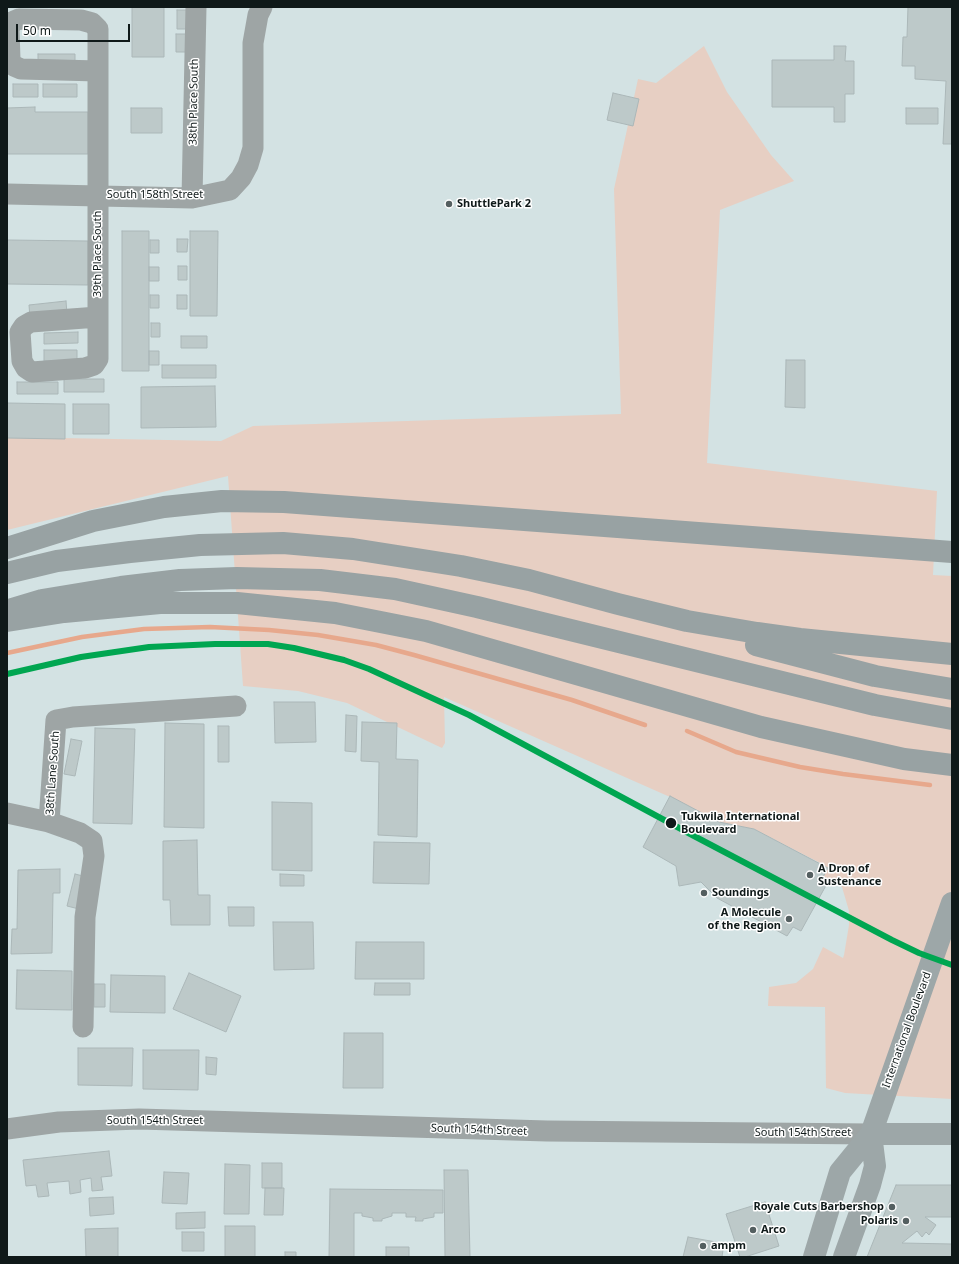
<!DOCTYPE html>
<html>
<head>
<meta charset="utf-8">
<style>
  body { margin:0 }
  #map { position:relative; width:959px; height:1264px; overflow:hidden; background:#d3e2e3; font-family:"Noto Sans",sans-serif }
  canvas { display:block }
  .frame { position:absolute; inset:0; border:8px solid #0f1919; pointer-events:none }
  .scale { position:absolute; left:16px; top:24px; width:114px; height:18px; box-sizing:border-box; border:2px solid #0f1919; border-top:0; padding-left:5px; font-size:12px; line-height:14px; white-space:nowrap; color:#0f1919; -webkit-text-stroke:3px #fff; paint-order:stroke }
</style>
</head>
<body>
<div id="map">
<canvas width="959" height="1264"></canvas>
<div class="frame"></div>
<div class="scale">50 m</div>
</div>
<script>
const context = document.querySelector('canvas').getContext('2d');
context.lineJoin = 'round';
function fill(path, color) { context.fillStyle = color; context.fill(path, 'evenodd'); }
const toPath = rows => new Path2D(rows.map(r => 'M' + r).join(''));
function trace(path, color, width, dash) { context.strokeStyle = color; context.lineWidth = width; context.lineCap = dash ? 'butt' : 'round'; context.setLineDash(dash || []); context.stroke(path); }
function write(font, color, halo, rows, align = 'center') {
  context.font = font + ' "Noto Sans",sans-serif'; context.lineWidth = 3; context.setLineDash([]); context.textBaseline = 'middle'; context.strokeStyle = halo; context.fillStyle = color; for (const [text, x, y, turn = 0] of rows) {
    context.save(); context.translate(x, y); context.rotate((+turn || 0) * Math.PI / 180); context.textAlign = isNaN(turn) ? turn : align; if (halo) context.strokeText(text, 0, 0); context.fillText(text, 0, 0); context.restore();
  }
}
fill(toPath([
  [704,46,727,92,771,155,794,181,720,210,707,463,937,491,933,575,952,576,952,1099,845,1093,826,1088,825,1007,768,1006,769,987,796,983,813,969,823,947,843,958,844,955,849,925,849,911,842,887,819,875,824,865,754,829,720,823,670,797,444,697,445,743,442,748,347,703,298,691,243,686,228,476,7,530,7,437,221,441,253,426,621,414,614,189,638,79,656,83]
]), '#e7cfc3');
trace(toPath([
  [7,653,82,637,144,629,210,627,269,630,318,635,376,645,414,655,572,700,645,725],
  [687,731,736,752,800,767,843,774,930,785]
]), '#e7a88c', 4.5);
const building = toPath([
  [132,7,164,7,164,57,132,57,132,7],
  [908,7,952,7,952,144,943,144,946,81,915,79,915,66,902,66,903,37,907,37,908,7],
  [177,10,189,10,189,29,177,29,177,10],
  [176,34,189,34,189,52,176,52,176,34],
  [834,46,846,46,845,61,854,61,854,94,845,94,845,122,834,122,834,107,772,107,772,60,834,60,834,46],
  [38,54,75,54,75,65,38,65,38,54],
  [13,84,38,84,38,97,13,97,13,84],
  [43,84,77,84,77,97,43,97,43,84],
  [613,93,639,99,633,126,607,120,613,93],
  [35,107,35,112,88,112,88,154,7,154,7,108,35,107],
  [131,108,162,108,162,133,131,133,131,108],
  [906,108,938,108,938,124,906,124,906,108],
  [122,231,149,231,149,371,122,371,122,231],
  [190,231,218,231,217,316,190,316,190,231],
  [177,239,188,239,187,252,177,252,177,239],
  [7,240,88,241,88,285,7,284,7,240],
  [150,240,159,240,159,253,150,253,150,240],
  [178,266,187,266,187,280,178,280,178,266],
  [149,267,159,267,159,281,149,281,149,267],
  [150,295,159,295,159,308,150,308,150,295],
  [177,295,187,295,187,309,177,309,177,295],
  [66,301,67,314,30,318,29,305,66,301],
  [151,323,160,323,160,337,151,337,151,323],
  [78,332,78,343,44,344,44,333,78,332],
  [181,336,207,336,207,348,181,348,181,336],
  [44,350,77,350,77,361,44,361,44,350],
  [149,351,159,351,159,365,149,365,149,351],
  [786,360,805,360,805,408,785,407,786,360],
  [162,365,216,365,216,378,162,378,162,365],
  [64,379,104,379,104,392,64,392,64,379],
  [17,382,58,382,58,394,17,394,17,382],
  [215,386,216,427,141,428,141,387,215,386],
  [7,403,65,404,65,439,7,438,7,403],
  [73,404,109,404,109,434,73,434,73,404],
  [274,702,315,702,316,742,275,743,274,702],
  [346,715,357,716,356,752,345,751,346,715],
  [362,722,397,723,396,759,418,760,417,837,378,835,379,762,361,761,362,722],
  [165,723,204,724,204,828,164,827,165,723],
  [218,726,229,726,229,762,218,762,218,726],
  [95,728,135,729,132,824,93,823,95,728],
  [71,739,82,741,75,776,64,774,71,739],
  [670,796,719,822,754,829,828,868,823,877,829,880,801,931,793,927,787,936,717,898,701,882,679,886,676,866,643,847,670,796],
  [272,802,312,803,312,871,272,870,272,802],
  [197,840,198,895,210,895,210,925,171,925,170,900,163,900,163,841,197,840],
  [374,842,430,843,429,884,373,883,374,842],
  [60,869,60,893,53,893,52,953,11,954,12,929,17,929,18,870,60,869],
  [75,874,87,877,79,909,67,906,75,874],
  [280,874,304,875,304,886,280,886,280,874],
  [228,907,254,907,254,926,229,926,228,907],
  [273,922,313,922,314,969,274,970,273,922],
  [356,942,424,942,424,979,355,979,356,942],
  [17,970,72,971,72,1010,16,1009,17,970],
  [189,973,241,996,226,1032,173,1009,189,973],
  [111,975,165,976,165,1013,110,1012,111,975],
  [375,983,410,983,410,995,374,995,375,983],
  [94,984,105,984,105,1007,94,1007,94,984],
  [344,1033,383,1033,383,1088,343,1088,344,1033],
  [78,1048,133,1048,132,1086,78,1085,78,1048],
  [143,1050,199,1050,198,1090,143,1089,143,1050],
  [206,1057,217,1058,216,1075,206,1074,206,1057],
  [109,1151,112,1176,101,1177,103,1190,92,1191,91,1178,80,1180,81,1192,70,1194,69,1181,47,1183,49,1196,38,1197,36,1185,26,1186,23,1160,109,1151],
  [262,1163,282,1163,282,1188,262,1188,262,1163],
  [225,1164,250,1165,249,1214,224,1214,225,1164],
  [444,1170,468,1170,470,1257,445,1257,444,1170],
  [164,1172,189,1173,187,1204,162,1203,164,1172],
  [896,1185,952,1185,952,1217,925,1217,936,1225,929,1235,926,1232,922,1237,917,1231,902,1243,952,1244,952,1257,867,1257,896,1185],
  [265,1188,284,1188,283,1215,264,1215,265,1188],
  [330,1189,443,1190,443,1213,434,1213,434,1217,423,1219,423,1221,415,1221,416,1217,406,1217,406,1213,392,1213,392,1216,382,1219,382,1221,373,1221,373,1218,362,1216,362,1213,354,1213,354,1257,329,1257,330,1189],
  [113,1197,114,1214,90,1216,89,1198,113,1197],
  [765,1202,779,1246,745,1257,740,1257,726,1214,765,1202],
  [205,1212,205,1228,176,1229,176,1213,205,1212],
  [225,1226,255,1226,255,1257,225,1257,225,1226],
  [118,1228,118,1257,86,1257,85,1229,118,1228],
  [182,1232,204,1232,204,1251,182,1251,182,1232],
  [688,1237,716,1242,723,1250,722,1257,683,1257,688,1237],
  [386,1247,409,1247,409,1257,386,1257,386,1247],
  [285,1252,296,1252,296,1257,285,1257,285,1252]
]);
fill(building, '#bdc9c9');
trace(building, '#abb7b8', 1);
trace(toPath([
  [19,19,81,20,92,23,98,29,98,71,21,69,14,66,10,60,9,29,12,22,19,19],
  [98,71,98,317],
  [7,194,192,198,230,190,241,178,248,165,253,148,253,43,258,15,262,7],
  [192,198,196,7],
  [98,317,98,359,94,365,85,368,32,372,26,368,22,361,20,332,24,326,31,322,98,317],
  [7,813,49,822],
  [83,1027,85,917,94,856,92,841,80,833,49,822,56,720,73,717,236,706],
  [7,1129,59,1122,139,1119,547,1131,871,1134]
]), '#9ea5a5', 21);
trace(toPath([
  [871,1134,952,1134],
  [814,1257,840,1172,871,1134,952,903],
  [844,1257,870,1185,875,1166,871,1134]
]), '#9da7a8', 22);
trace(toPath([
  [7,548,93,521,164,507,222,501,284,502,952,552],
  [7,573,57,561,130,552,200,545,283,543,353,549,461,566,529,580,618,604,687,621,757,633,800,639,952,654],
  [12,609,42,600,121,587,180,580,237,578,320,580,395,589,477,607,875,705,952,719],
  [7,621,64,612,160,603,237,603,335,613,426,631,761,727,904,759,952,765],
  [756,645,875,676,952,689]
]), '#98a2a3', 22);
trace(toPath([
  [7,674,81,657,149,647,215,644,268,644,294,648,344,660,369,669,469,715,694,836,892,940,919,953,952,965]
]), '#00a651', 6);
for (const [x, y, r, color] of [
  [449,204,4,"#545f60"],
  [671,823,6,"#0f1919"],
  [810,875,4,"#545f60"],
  [704,893,4,"#545f60"],
  [789,919,4,"#545f60"],
  [892,1207,4,"#545f60"],
  [906,1221,4,"#545f60"],
  [753,1230,4,"#545f60"],
  [703,1246,4,"#545f60"]
]) { const dot = new Path2D(); dot.arc(x, y, r, 0, 2 * Math.PI); context.fillStyle = color; context.fill(dot); trace(dot, '#fff', 1.5); }
write('11px', '#0f1919', '#fff', [
  ["38th Place South",194,102,-89],
  ["South 158th Street",155,195],
  ["39th Place South",98,254,-90],
  ["38th Lane South",53,773,-86],
  ["International Boulevard",907,1030,-70],
  ["South 154th Street",155,1121],
  ["South 154th Street",479,1130,2],
  ["South 154th Street",803,1133]
]);
write('bold 11px', '#0f1919', '#fff', [
  ["ShuttlePark 2",457,204],
  ["A Drop of",818,869],
  ["Sustenance",818,882],
  ["Soundings",712,893],
  ["A Molecule",781,913,"right"],
  ["of the Region",781,926,"right"],
  ["Royale Cuts Barbershop",884,1207,"right"],
  ["Polaris",898,1221,"right"],
  ["Arco",761,1230],
  ["ampm",711,1246]
], 'left');
write('bold 11px', '#0f1919', '#fff', [
  ["Tukwila International",681,817],
  ["Boulevard",681,830]
], 'left');
</script>
</body>
</html>
